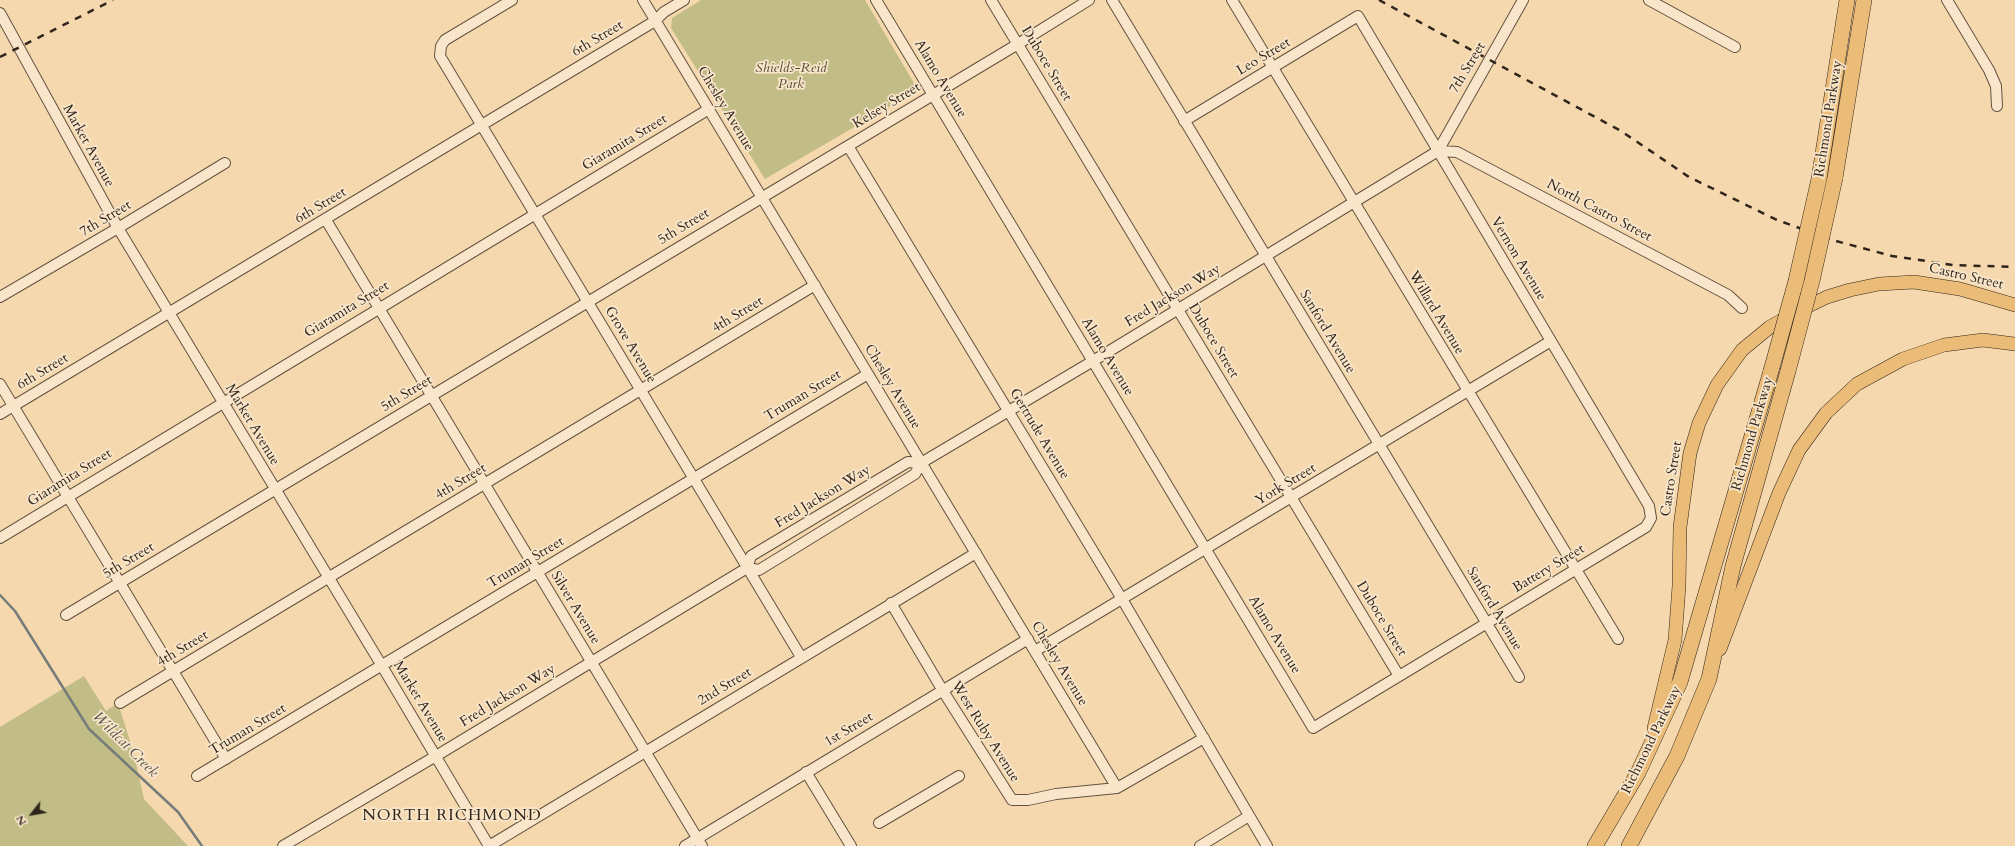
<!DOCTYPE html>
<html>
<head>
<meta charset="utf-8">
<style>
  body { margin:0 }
  #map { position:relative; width:2015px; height:846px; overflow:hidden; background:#f6d8ae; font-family:Cardo,serif }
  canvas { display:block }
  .north { position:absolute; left:12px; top:794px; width:40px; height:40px; -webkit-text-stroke:3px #f9e6ca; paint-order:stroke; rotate:239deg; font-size:11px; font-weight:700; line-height:16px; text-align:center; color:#30251c }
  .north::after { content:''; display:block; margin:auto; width:14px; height:18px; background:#30251c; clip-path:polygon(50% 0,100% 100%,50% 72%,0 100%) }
</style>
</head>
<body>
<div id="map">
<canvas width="2015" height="846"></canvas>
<div class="north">N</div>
</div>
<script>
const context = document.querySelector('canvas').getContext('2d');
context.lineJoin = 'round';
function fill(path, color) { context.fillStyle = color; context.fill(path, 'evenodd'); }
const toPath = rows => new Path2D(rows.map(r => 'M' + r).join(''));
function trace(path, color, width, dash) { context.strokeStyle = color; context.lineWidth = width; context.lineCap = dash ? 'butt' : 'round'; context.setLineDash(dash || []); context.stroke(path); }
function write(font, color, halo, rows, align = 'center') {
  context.font = font + ' Cardo,serif'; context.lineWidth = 3.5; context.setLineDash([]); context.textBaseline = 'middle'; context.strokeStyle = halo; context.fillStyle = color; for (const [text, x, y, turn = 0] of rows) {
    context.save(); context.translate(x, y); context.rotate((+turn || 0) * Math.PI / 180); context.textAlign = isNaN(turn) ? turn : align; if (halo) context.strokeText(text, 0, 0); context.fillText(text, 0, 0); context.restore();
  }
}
fill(toPath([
  [701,0,865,0,918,90,765,179,671,28,672,18],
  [84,676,106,711,118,703,134,754,144,799,188,846,0,846,0,727]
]), '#c2bd86');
trace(toPath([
  [0,595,15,611,89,729,178,812,202,846]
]), '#757c79', 2.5);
const minor = toPath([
  [512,0,445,40,441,46,440,56,801,657],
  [643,0,1117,788],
  [876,0,1313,728,1646,527,1651,518,1649,506,1358,16,1184,121],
  [991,0,1399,676],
  [1112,0,1519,677],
  [1232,0,1618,639],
  [1649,0,1735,47],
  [1947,0,1989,70,1996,86,1997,106],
  [0,13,118,228,382,666,489,846],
  [848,146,1122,599,1267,846],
  [1438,151,1457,152,1728,295,1742,308],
  [326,220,702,846],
  [0,297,118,228,225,163],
  [0,384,226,759],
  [0,414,655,21,664,12,684,0],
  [0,538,709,109],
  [747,568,759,570,915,474,921,463,1093,361,1438,151,1523,0],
  [891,603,943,691,1012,800,1028,800,1056,794,1117,788,1204,738],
  [66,615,1018,44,1089,0],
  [1035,651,1551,341],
  [120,703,815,285],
  [806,772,851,846],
  [197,776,868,374],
  [879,823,959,776],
  [283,846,436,756,747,568,751,556,908,462,921,463],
  [489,846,976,553],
  [685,846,1028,639],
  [1200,846,1249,816]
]);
const major = toPath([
  [1720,649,1779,493,1799,450,1826,413,1857,384,1903,359,1944,345,1983,340,2015,344],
  [1654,728,1675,640,1679,586,1680,527,1690,453,1699,423,1717,385,1742,350,1770,327,1798,311,1827,297,1850,290,1879,284,1914,282,1960,289,2015,305]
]);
const highway = toPath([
  [1835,178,1864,0],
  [1819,179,1847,0],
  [1595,846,1638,773,1680,682,1771,371],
  [1629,846,1677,756,1709,679,1733,566,1788,371]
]);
trace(minor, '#625240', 12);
trace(major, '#30251c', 14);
trace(highway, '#30251c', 16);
trace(minor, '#f9e6ca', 10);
trace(major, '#ebbc77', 13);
trace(highway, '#ebbc77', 15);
trace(toPath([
  [1379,0,1621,131,1689,177,1777,220,1836,241,1892,256,1953,265,2015,267],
  [0,57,113,0]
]), '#30251c', 2.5, [7, 7]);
const highwayBridge = toPath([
  [1771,371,1796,281,1819,179],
  [1788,371,1812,281,1835,178]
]);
trace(highwayBridge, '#30251c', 16, []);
trace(highwayBridge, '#ebbc77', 15);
write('14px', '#30251c', '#f9e6ca', [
  ["6th Street",598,39,-31],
  ["Leo Street",1264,57,-31],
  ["Duboce Street",1046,64,59],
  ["7th Street",1468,68,-59],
  ["Alamo Avenue",940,79,59],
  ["Kelsey Street",887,106,-31],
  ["Chesley Avenue",725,109,59],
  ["Richmond Parkway",1829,119,-81],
  ["Giaramita Street",625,143,-31],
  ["Market Avenue",88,146,61],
  ["6th Street",321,206,-31],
  ["North Castro Street",1599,211,28],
  ["7th Street",106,219,-31],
  ["5th Street",684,227,-31],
  ["Vernon Avenue",1518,259,59],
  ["Castro Street",1966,277,13],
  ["Fred Jackson Way",1173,296,-31],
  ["Giaramita Street",347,310,-31],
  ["Willard Avenue",1436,313,59],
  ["4th Street",738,315,-31],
  ["Sanford Avenue",1327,332,59],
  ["Duboce Street",1213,341,59],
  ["Grove Avenue",630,345,59],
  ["Alamo Avenue",1107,357,59],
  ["6th Street",43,372,-31],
  ["Chesley Avenue",892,387,59],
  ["5th Street",407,394,-31],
  ["Truman Street",803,396,-31],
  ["Market Avenue",252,425,59],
  ["Gertrude Avenue",1039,434,59],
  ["Richmond Parkway",1753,434,-74],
  ["Giaramita Street",70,478,-32],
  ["Castro Street",1672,479,-81],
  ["4th Street",461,482,-31],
  ["York Street",1286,485,-31],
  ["Fred Jackson Way",823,497,-31],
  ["5th Street",129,561,-31],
  ["Truman Street",526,563,-31],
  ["Battery Street",1549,569,-31],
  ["Silver Avenue",575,608,59],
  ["Sanford Avenue",1494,609,59],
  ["Duboce Street",1381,619,59],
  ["Alamo Avenue",1274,635,59],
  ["4th Street",183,649,-31],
  ["Chesley Avenue",1059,664,59],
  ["2nd Street",725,687,-31],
  ["Fred Jackson Way",508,696,-31],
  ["Market Avenue",420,702,59],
  ["Truman Street",248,730,-31],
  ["1st Street",849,730,-31],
  ["West Ruby Avenue",985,732,58],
  ["Richmond Parkway",1652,740,-64]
]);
write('italic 14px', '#544b36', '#f9e6ca', [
  ["Shields-Reid",791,69],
  ["Park",791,85]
]);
write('italic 15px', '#52504a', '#f9e6ca', [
  ["Wildcat Creek",125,745,45]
]);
context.letterSpacing = '1px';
write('16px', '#30251c', '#f9e6ca', [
  ["NORTH RICHMOND",452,816]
]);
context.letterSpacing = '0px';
</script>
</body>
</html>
